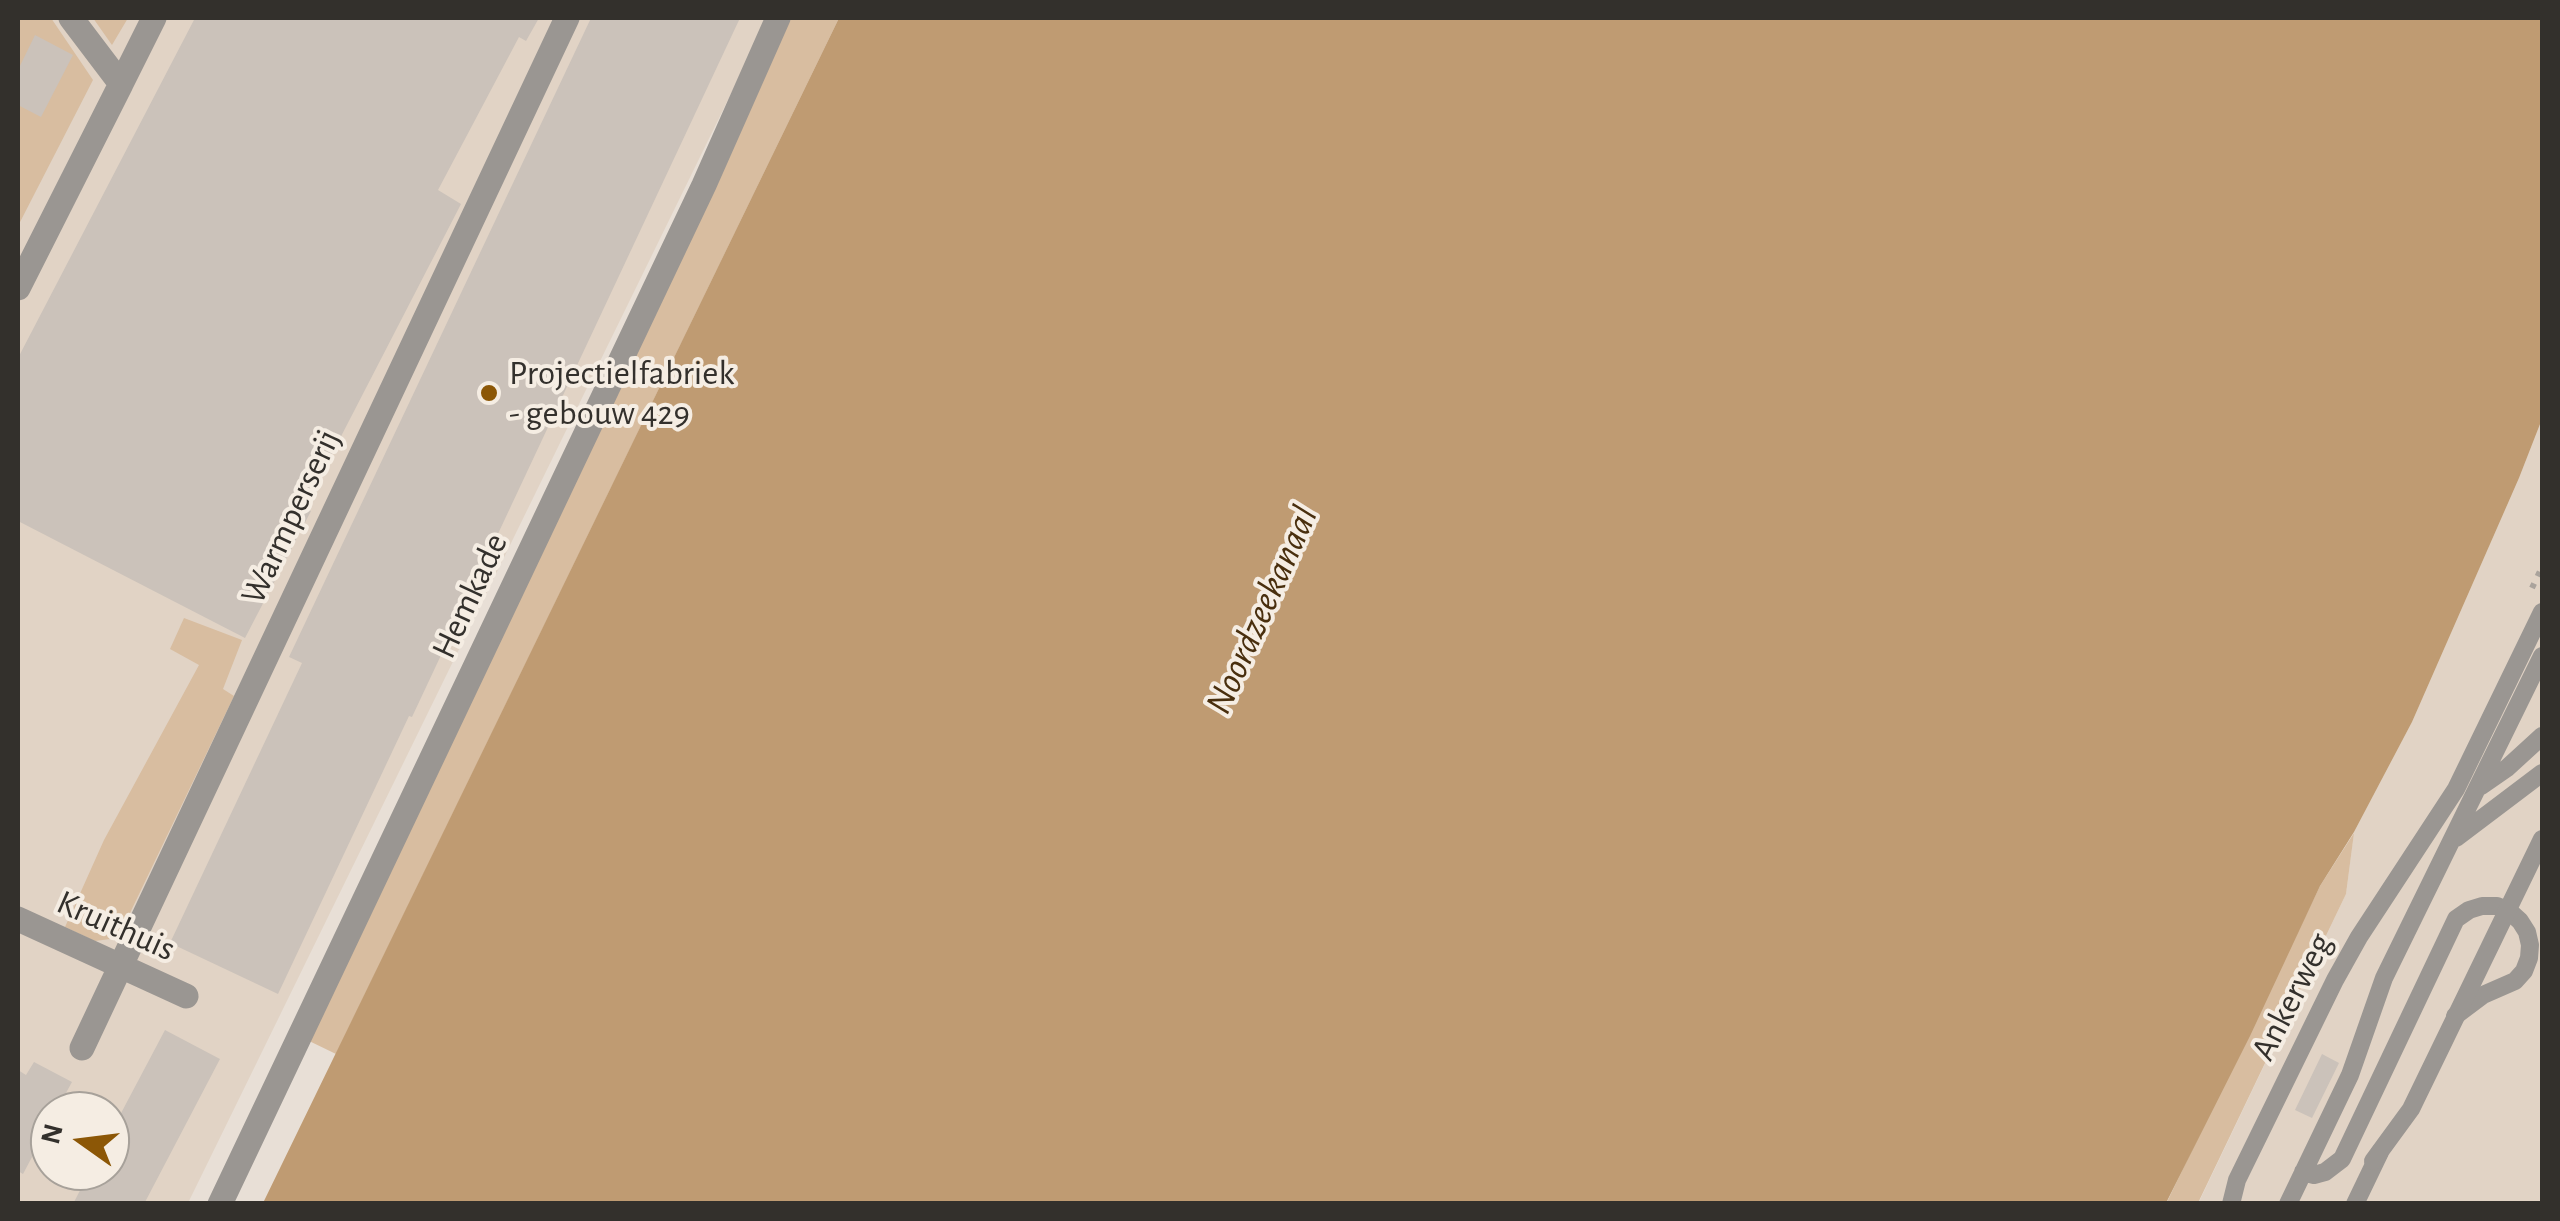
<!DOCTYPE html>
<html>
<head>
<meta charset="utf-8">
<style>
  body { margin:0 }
  #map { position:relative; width:2560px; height:1221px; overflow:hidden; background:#e8dfd6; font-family:"Alegreya Sans",sans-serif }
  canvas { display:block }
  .frame { position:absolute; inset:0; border:20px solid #33302c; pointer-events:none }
  .north { position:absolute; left:30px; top:1091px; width:100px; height:100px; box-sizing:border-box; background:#f5ede3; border:2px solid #a7a19a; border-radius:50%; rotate:284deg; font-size:28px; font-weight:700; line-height:40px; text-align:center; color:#33302c }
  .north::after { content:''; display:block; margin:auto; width:35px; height:45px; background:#8c5706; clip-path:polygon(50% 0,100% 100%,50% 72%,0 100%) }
</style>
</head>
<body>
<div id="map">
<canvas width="2560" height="1221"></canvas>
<div class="frame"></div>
<div class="north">N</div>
</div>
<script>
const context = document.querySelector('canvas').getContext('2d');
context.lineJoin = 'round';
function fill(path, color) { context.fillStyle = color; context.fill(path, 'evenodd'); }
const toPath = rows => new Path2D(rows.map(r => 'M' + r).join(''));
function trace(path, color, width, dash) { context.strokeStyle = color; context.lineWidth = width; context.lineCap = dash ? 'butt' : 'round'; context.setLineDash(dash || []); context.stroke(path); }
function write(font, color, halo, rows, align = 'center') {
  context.font = font + ' "Alegreya Sans",sans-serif'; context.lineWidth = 8; context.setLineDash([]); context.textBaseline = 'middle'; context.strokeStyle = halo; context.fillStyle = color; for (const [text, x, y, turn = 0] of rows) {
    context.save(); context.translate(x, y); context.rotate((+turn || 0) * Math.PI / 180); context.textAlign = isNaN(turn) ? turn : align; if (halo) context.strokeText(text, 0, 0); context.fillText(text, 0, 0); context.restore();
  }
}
fill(toPath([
  [18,18,768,18,188,1203,18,1203],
  [50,1111,110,1111,110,1171,50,1171],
  [2542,419,2542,1203,2198,1204,2346,894,2354,832,2412,722,2519,478]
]), '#e1d3c5');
fill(toPath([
  [18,18,51,18,93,80,18,226],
  [93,18,128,18,112,45],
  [784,18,839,18,336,1054,305,1039],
  [184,618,242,640,223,689,234,696,118,938,95,941,65,927,104,840,199,665,170,649],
  [2354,833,2346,894,2198,1203,2166,1204,2320,886]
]), '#d8bda0');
fill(toPath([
  [839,18,2542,18,2542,419,2519,478,2412,722,2354,832,2320,886,2250,1036,2166,1203,263,1203]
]), '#bf9b72');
fill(toPath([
  [195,18,539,18,526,41,519,37,438,190,461,204,304,508,311,511,245,638,18,521,18,358],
  [591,18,740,18,412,717,409,716,278,994,170,943,302,663,289,657],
  [35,35,73,55,41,117,18,105,18,70],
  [165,1030,220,1059,144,1204,73,1204,90,1171,110,1171,110,1134],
  [2322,1054,2339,1063,2312,1118,2295,1110],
  [34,1062,72,1082,56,1111,50,1111,50,1123,23,1174,18,1171,18,1070,26,1075]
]), '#cbc2ba');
trace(toPath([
  [2532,588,2542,567]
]), '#aaa39c', 6, [5, 8]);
trace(toPath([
  [2481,786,2507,768,2542,736],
  [2456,838,2542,773],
  [2303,1172,2314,1175,2325,1172,2342,1159,2456,919,2469,910,2482,906,2497,906,2510,912,2520,921,2527,932,2530,945,2529,958,2524,971,2515,981,2483,995,2455,1016],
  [2231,1204,2237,1180,2335,980,2359,937,2456,789,2542,612],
  [2288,1204,2350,1075,2384,978,2542,656],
  [2355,1204,2380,1152]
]), '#9a9692', 18);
trace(toPath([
  [121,84,154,18],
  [18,288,121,84,71,18],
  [18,919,186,996],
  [82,1048,567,18],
  [220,1204,704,185,778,18]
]), '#9a9692', 25);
trace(toPath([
  [2373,1161,2411,1109,2542,839]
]), '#9a9692', 18);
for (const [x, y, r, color] of [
  [489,393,10,"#8c5706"]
]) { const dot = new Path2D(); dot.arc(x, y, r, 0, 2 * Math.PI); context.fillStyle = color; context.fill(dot); trace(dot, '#f5ede3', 4); }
write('35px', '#33302c', '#f5ede3', [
  ["Projectielfabriek",509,373],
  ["- gebouw 429",509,413]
], 'left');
write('35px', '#33302c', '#f5ede3', [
  ["Warmperserij",291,517,-65],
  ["Hemkade",470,596,-65],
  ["Kruithuis",116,926,24],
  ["Ankerweg",2292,997,-63]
]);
write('italic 38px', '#492f0e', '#f5ede3', [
  ["Noordzeekanaal",1262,610,-66]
]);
</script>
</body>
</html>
